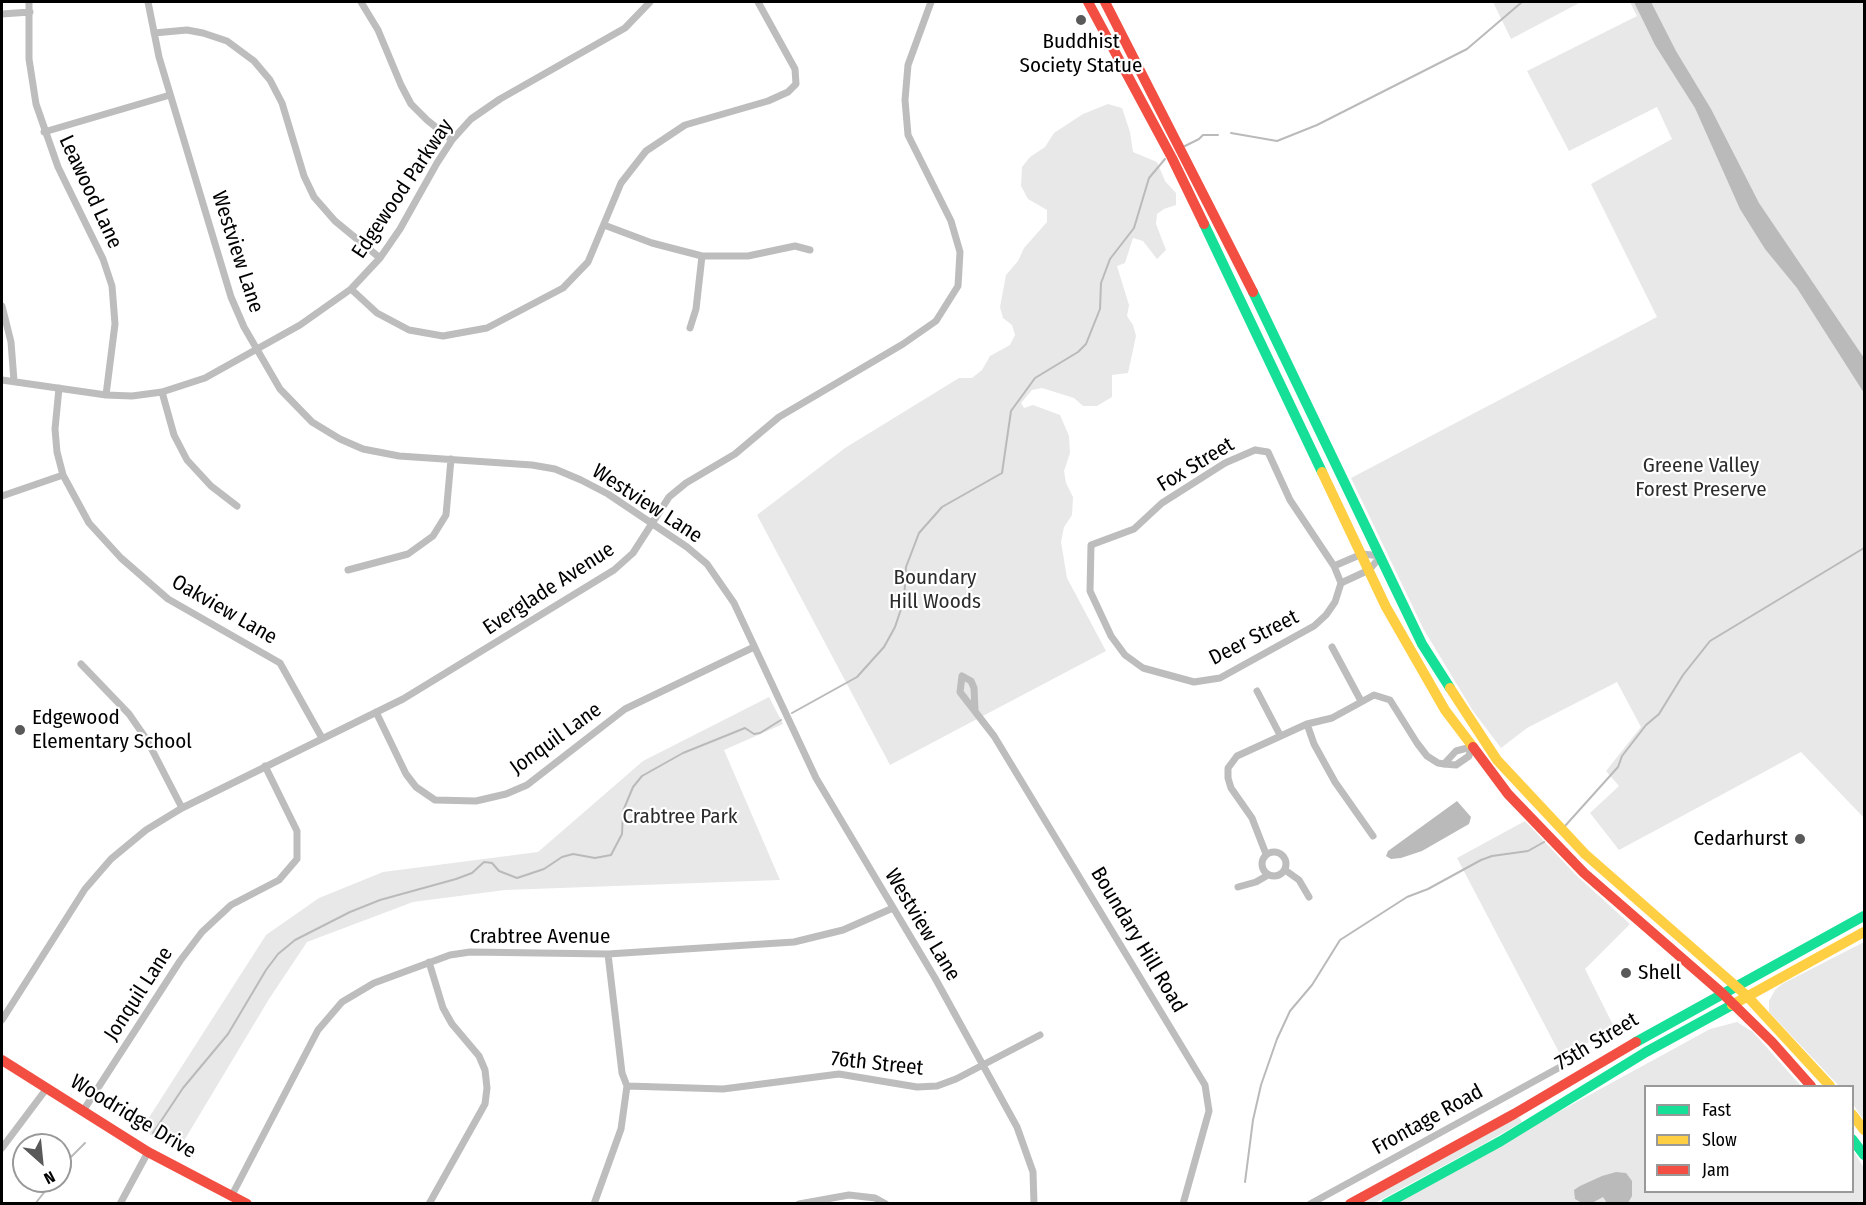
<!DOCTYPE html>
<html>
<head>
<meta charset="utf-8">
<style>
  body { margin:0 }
  #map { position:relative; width:1866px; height:1205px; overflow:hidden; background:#fff; font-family:"Fira Sans Condensed",sans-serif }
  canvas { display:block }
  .frame { position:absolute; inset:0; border:3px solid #000; pointer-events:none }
  .legend { position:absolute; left:1644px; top:1085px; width:210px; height:108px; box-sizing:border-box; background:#fff; border:2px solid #999; margin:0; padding:8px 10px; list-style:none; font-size:18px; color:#000 }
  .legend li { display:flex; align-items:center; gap:12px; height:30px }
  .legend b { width:30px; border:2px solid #999 }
  .north { position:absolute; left:12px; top:1133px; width:60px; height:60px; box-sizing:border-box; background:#fff; border:2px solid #999; border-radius:50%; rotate:153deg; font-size:16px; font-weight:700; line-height:24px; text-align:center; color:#000 }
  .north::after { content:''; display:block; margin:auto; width:21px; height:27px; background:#595959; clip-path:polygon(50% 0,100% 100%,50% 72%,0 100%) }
</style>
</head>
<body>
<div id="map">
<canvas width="1866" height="1205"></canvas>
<div class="frame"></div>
<ul class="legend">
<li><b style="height:8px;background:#16e098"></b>Fast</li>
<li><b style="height:8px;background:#ffcf43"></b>Slow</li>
<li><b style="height:8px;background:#f24e42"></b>Jam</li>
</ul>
<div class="north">N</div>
</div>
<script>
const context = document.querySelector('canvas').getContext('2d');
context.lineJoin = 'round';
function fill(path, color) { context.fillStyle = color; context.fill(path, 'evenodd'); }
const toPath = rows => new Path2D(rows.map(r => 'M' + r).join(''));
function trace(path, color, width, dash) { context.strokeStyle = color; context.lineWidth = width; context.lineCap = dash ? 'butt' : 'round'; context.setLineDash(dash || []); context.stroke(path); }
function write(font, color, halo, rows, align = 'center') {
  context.font = font + ' "Fira Sans Condensed",sans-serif'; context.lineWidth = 4.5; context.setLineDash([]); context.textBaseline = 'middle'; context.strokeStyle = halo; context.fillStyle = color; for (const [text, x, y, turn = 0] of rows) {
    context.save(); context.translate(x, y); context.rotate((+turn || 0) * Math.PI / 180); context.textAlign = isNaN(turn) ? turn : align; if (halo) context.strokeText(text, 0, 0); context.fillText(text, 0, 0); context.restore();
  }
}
fill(toPath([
  [1493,2,1581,2,1511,39],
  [1630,2,1864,2,1864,818,1801,752,1619,850,1590,813,1619,786,1606,771,1641,727,1617,682,1527,728,1501,748,1473,711,1424,630,1351,478,1657,317,1591,184,1672,139,1657,107,1569,151,1527,71,1637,16],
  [1108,104,1122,108,1130,132,1133,152,1157,162,1165,181,1176,193,1176,205,1164,209,1157,214,1156,224,1166,250,1157,259,1143,241,1133,238,1125,263,1117,266,1129,305,1127,316,1133,325,1136,336,1128,373,1112,375,1112,397,1097,406,1083,406,1074,398,1042,388,1032,390,1021,403,1024,408,1033,405,1060,415,1069,436,1070,453,1064,471,1066,483,1073,497,1072,515,1064,527,1061,542,1067,578,1106,651,890,765,757,515,845,448,959,378,972,378,982,370,990,356,1010,345,1015,335,1012,325,1003,318,1000,307,1006,275,1018,261,1024,248,1047,222,1047,210,1028,199,1021,186,1022,167,1030,157,1045,147,1054,133,1083,114],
  [769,697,783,724,724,750,780,880,505,890,413,902,307,942,269,999,179,1149,141,1130,266,935,319,898,383,872,538,852,643,761],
  [1525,821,1576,875,1630,924,1585,969,1615,1029,1561,1056,1457,858],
  [1864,942,1864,1121,1853,1104,1852,1086,1839,1086,1769,1012,1769,1001,1775,990,1782,984],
  [1737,1022,1753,1032,1801,1086,1646,1086,1646,1192,1852,1192,1853,1150,1864,1168,1864,1203,1392,1203,1710,1029],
  [1519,1117,1522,1122,1480,1146,1375,1203,1361,1203]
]), '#e8e8e8');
fill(toPath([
  [1634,2,1651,2,1676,51,1711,109,1759,203,1864,358,1864,393,1797,288,1765,249,1740,209,1695,108,1655,45],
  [1457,801,1471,817,1469,824,1422,851,1401,858,1391,859,1386,856,1388,851],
  [1616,1172,1626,1173,1632,1181,1632,1196,1628,1203,1607,1203,1603,1197,1592,1203,1582,1203,1575,1199,1574,1190,1580,1186,1602,1176]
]), '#bababa');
trace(toPath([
  [1231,133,1277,141,1317,125,1467,49,1522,2],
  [1185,146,1199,139,1203,135,1218,135],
  [792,713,857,677,884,647,895,627,904,600,906,567,919,533,942,507,1002,473,1011,411,1035,378,1078,352,1086,344,1100,309,1101,283,1110,259,1134,228,1149,178,1165,159],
  [1565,826,1618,767,1622,756,1646,725,1659,714,1683,675,1710,641,1864,548],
  [153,1133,183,1088,228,1034,266,970,278,954,295,940,350,912,380,900,456,879,472,873,484,862,492,863,499,871,517,878,544,869,562,857,573,854,595,858,611,855,622,834,623,811,633,787,642,776,683,753,745,728,754,734,760,733,781,720],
  [60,1168,85,1143],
  [1245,1182,1253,1120,1261,1085,1277,1039,1290,1011,1312,985,1340,940,1407,897,1428,889,1481,860,1492,856,1528,851,1544,842],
  [35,1204,53,1181]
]), '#bababa', 2);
trace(toPath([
  [29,2,29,59,36,104,58,167,103,259,112,286,115,324,106,395],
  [148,2,159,57,231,297,244,327,280,389,312,422,340,439,363,449,399,456,532,465,555,469,581,480,608,494,687,547,707,564,734,603,816,778,935,978,1017,1127,1033,1172,1034,1204],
  [361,2,378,30,401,85,411,104,427,120,452,140],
  [2,14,30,12],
  [154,33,187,30,203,33,227,41,254,61,270,80,282,103,304,176,314,197,335,221,380,258],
  [44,132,170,95],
  [604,225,652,243,702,256,748,256,795,246,810,250],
  [351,289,377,313,409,330,443,336,487,328,563,288,588,262,621,183,646,151,685,125,768,101,788,92,796,84,795,69,758,2],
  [2,306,11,342,14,381],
  [690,328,696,309,702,256],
  [2,380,106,395,132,396,162,392,205,378,300,325,351,289,380,258,400,229,437,163,452,140,471,119,500,99,625,28,650,2],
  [59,388,55,429,57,452,63,475,89,523,121,558,168,599,280,663,322,738],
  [162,392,174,435,187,460,211,486,237,506],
  [1255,450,1268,452,1290,500,1334,566,1341,583,1335,602,1326,615,1314,626,1220,678,1194,682,1143,668,1125,655,1111,636,1090,591,1091,545,1134,529,1162,503,1225,463,1255,450],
  [2,496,63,475],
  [1334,566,1362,554,1381,556,1369,570,1341,583],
  [348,570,408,554,433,536,446,515,451,459],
  [1332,647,1361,701],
  [81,664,129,714,147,740,182,808],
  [1257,691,1280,735],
  [975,710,974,688,971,681,962,676,960,692,994,736,1205,1085,1209,1111,1183,1204],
  [376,712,406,774,416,787,435,800,476,801,506,794,527,785,625,709,754,647],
  [1307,724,1314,744,1335,782,1373,836],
  '1262 864a12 12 0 1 1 24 0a12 12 0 1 1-24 0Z',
  [1266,854,1252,818,1231,788,1228,778,1228,768,1237,756,1307,724,1332,718,1374,695,1390,700,1417,743,1427,756,1438,763,1444,764,1456,765,1469,756,1471,747,1456,751,1444,764],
  [1285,870,1299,880,1309,897],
  [1238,887,1256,882,1268,875],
  [429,962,443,1008,452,1024,479,1056,485,1070,487,1088,485,1104,429,1204],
  [2,1020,85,889,111,859,146,830,182,808,403,699,614,570,633,553,669,497,686,483,735,454,779,417,903,344,936,321,958,286,960,252,951,221,908,135,905,100,908,65,931,2],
  [627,1086,723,1089,839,1074,917,1087,937,1086,956,1079,1040,1035],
  [83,1111,180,961,202,932,231,905,279,880,297,859,297,831,265,766],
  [2,1148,47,1088],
  [232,1195,318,1030,342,1002,374,983,450,955,470,952,608,954,794,942,843,930,893,908],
  [120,1204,148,1152],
  [594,1204,621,1129,627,1086,622,1073,608,954],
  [799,1204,849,1195,875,1198,886,1204],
  [1310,1204,1562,1066]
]), '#bdbdbd', 7);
trace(toPath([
  [1204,224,1322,472],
  [1253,292,1422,644,1450,688],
  [1636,1042,1864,916],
  [1852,1139,1864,1155],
  [1386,1204,1501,1141,1646,1052,1732,1005]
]), '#16e098', 10);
trace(toPath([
  [1322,472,1386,607,1445,710,1473,747],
  [1450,688,1497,760,1585,854,1747,996,1830,1086],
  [1732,1005,1864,932],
  [1852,1114,1864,1130]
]), '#ffcf43', 10);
trace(toPath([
  [1088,2,1172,158,1204,224],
  [1105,2,1253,292],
  [1473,747,1508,794,1584,873,1722,993,1772,1042,1811,1086],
  [2,1060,148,1152,247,1204],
  [1350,1204,1514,1114,1636,1042]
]), '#f24e42', 10);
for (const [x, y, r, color] of [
  [1081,20,6,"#595959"],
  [20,730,6,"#595959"],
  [1800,839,6,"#595959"],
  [1626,973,6,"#595959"]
]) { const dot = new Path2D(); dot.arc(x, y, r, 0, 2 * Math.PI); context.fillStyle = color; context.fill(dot); trace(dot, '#fff', 2); }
write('21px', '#000', '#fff', [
  ["Buddhist",1081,42,"center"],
  ["Society Statue",1081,66,"center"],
  ["Edgewood",32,718],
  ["Elementary School",32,742],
  ["Cedarhurst",1788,839,"right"],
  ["Shell",1638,973]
], 'left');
write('21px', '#000', '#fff', [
  ["Edgewood Parkway",403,189,-56],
  ["Leawood Lane",90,192,65],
  ["Westview Lane",237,252,72],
  ["Fox Street",1196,465,-31],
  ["Westview Lane",647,504,33],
  ["Everglade Avenue",549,589,-33],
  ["Oakview Lane",224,610,30],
  ["Deer Street",1254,638,-27],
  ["Jonquil Lane",556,739,-36],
  ["Westview Lane",922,925,59],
  ["Crabtree Avenue",540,937],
  ["Boundary Hill Road",1138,940,59],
  ["Jonquil Lane",139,994,-57],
  ["75th Street",1597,1042,-31],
  ["76th Street",877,1064,6],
  ["Woodridge Drive",133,1117,31],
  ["Frontage Road",1428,1120,-29]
]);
write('21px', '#2c2c2c', '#fff', [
  ["Greene Valley",1701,466],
  ["Forest Preserve",1701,490],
  ["Boundary",935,578],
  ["Hill Woods",935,602],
  ["Crabtree Park",680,817]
]);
</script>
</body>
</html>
